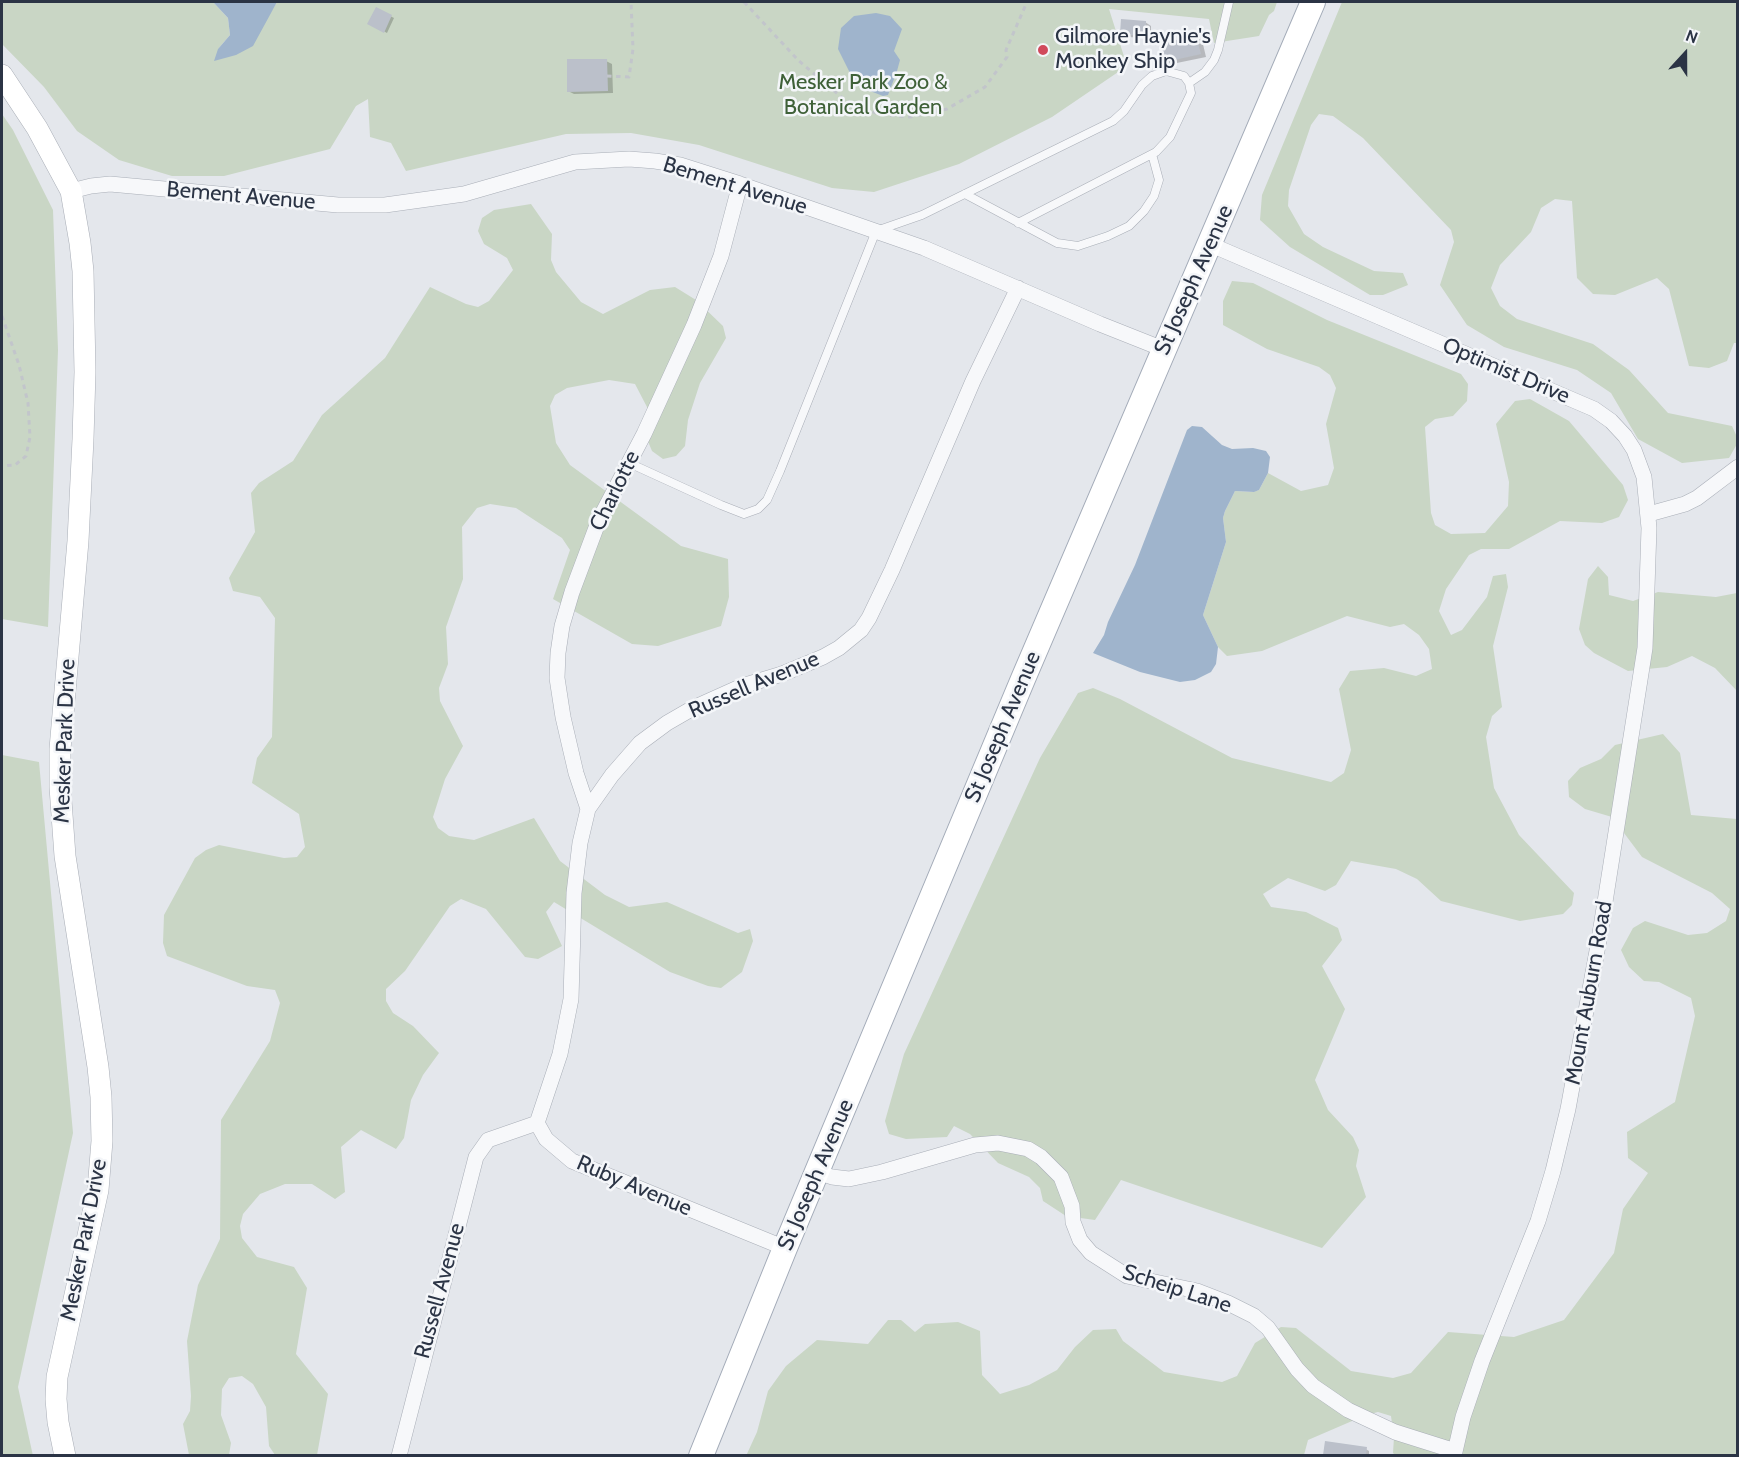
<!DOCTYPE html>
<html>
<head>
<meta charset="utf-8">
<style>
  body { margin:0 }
  #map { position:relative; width:1739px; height:1457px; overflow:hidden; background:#e4e7ec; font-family:Cabin,sans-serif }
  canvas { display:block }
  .frame { position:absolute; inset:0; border:3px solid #2b3445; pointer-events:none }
  .north { position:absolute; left:1655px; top:24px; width:60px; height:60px; -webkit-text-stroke:4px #f4f6f9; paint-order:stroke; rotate:21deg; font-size:16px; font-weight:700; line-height:24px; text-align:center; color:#2b3445 }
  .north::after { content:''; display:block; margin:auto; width:21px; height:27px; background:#2b3445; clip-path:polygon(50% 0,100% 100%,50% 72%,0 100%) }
</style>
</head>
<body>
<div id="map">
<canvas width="1739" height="1457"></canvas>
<div class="frame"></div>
<div class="north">N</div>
</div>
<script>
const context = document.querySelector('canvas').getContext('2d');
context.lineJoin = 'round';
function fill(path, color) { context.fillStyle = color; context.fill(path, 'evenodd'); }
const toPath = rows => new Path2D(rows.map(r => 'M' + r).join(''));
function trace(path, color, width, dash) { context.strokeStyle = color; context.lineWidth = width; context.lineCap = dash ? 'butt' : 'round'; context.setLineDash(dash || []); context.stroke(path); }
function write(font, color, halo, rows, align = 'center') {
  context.font = font + ' Cabin,sans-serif'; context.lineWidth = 5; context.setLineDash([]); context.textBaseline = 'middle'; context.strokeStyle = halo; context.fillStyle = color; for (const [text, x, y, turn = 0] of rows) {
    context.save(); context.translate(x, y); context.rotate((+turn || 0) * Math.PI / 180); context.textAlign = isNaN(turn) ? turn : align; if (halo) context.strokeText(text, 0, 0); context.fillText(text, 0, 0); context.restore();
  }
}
fill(toPath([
  [2,2,213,2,228,18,230,35,218,49,267,18,277,2,1277,2,1274,11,1269,15,1259,36,1214,43,1209,19,1109,9,1127,66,1052,117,959,164,874,192,832,188,699,145,631,133,566,134,406,171,391,143,370,137,368,99,356,106,330,149,224,176,172,176,119,160,77,131,44,87,2,44],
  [1342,2,1737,2,1738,343,1734,343,1727,361,1709,368,1689,366,1669,289,1657,278,1615,295,1593,294,1577,278,1572,201,1555,199,1541,208,1531,232,1500,265,1491,288,1500,306,1517,319,1593,344,1629,370,1668,413,1732,426,1737,437,1737,444,1729,458,1682,463,1638,439,1611,393,1577,370,1504,347,1467,325,1440,285,1454,242,1451,230,1363,138,1333,116,1319,114,1311,125,1289,190,1288,206,1304,234,1323,247,1374,271,1403,273,1408,285,1383,295,1370,295,1290,247,1260,220,1262,195],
  [2,114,13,130,53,210,58,350,48,627,2,619],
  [531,204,552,234,551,260,556,272,581,302,603,314,650,290,675,287,696,300,723,326,726,338,700,383,688,420,685,446,676,456,663,459,652,451,647,439,647,407,635,384,609,380,567,388,555,395,550,406,556,443,570,465,681,546,728,559,729,597,721,626,658,646,632,644,553,599,570,550,562,538,516,508,490,504,477,508,462,527,463,579,446,627,448,664,439,688,440,701,463,746,445,779,433,817,438,828,449,836,474,840,534,818,560,861,605,895,629,907,667,902,738,933,750,929,753,941,742,972,721,988,708,986,670,972,554,902,546,912,562,946,538,959,525,957,486,909,461,899,450,906,405,971,386,989,386,1001,393,1013,413,1026,439,1053,423,1075,411,1100,404,1138,396,1149,361,1130,341,1147,345,1192,335,1199,312,1184,285,1184,260,1194,243,1214,240,1226,242,1238,257,1257,294,1267,307,1288,296,1354,328,1394,317,1455,275,1455,269,1446,266,1407,253,1384,242,1376,229,1378,222,1389,221,1415,231,1443,229,1455,189,1455,183,1424,190,1411,191,1396,187,1341,198,1285,220,1239,221,1120,270,1041,280,1003,275,990,247,986,167,956,163,943,164,915,195,858,206,850,219,845,284,858,297,857,305,847,299,814,252,783,257,758,272,737,275,618,260,597,233,591,229,578,255,532,251,493,259,483,293,461,322,415,385,358,430,287,466,304,478,307,489,301,513,270,507,258,484,244,478,231,482,218,494,210],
  [1232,281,1253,283,1327,320,1461,374,1468,384,1467,401,1453,416,1435,419,1425,427,1431,513,1435,525,1451,534,1485,533,1508,506,1509,482,1496,424,1515,401,1530,399,1569,421,1623,485,1628,500,1619,517,1602,523,1560,521,1509,549,1481,549,1469,555,1446,589,1439,611,1451,635,1462,630,1487,597,1493,576,1506,574,1508,587,1493,646,1502,707,1492,716,1486,737,1494,788,1519,835,1574,893,1572,905,1563,914,1520,921,1441,901,1417,879,1396,869,1351,861,1336,885,1325,891,1288,878,1263,894,1271,907,1306,912,1338,928,1342,940,1322,966,1345,1009,1315,1080,1328,1110,1353,1137,1359,1150,1356,1166,1366,1197,1322,1248,1121,1180,1095,1220,1066,1216,1043,1201,1040,1188,1029,1177,998,1163,970,1134,954,1126,947,1137,906,1139,889,1134,885,1121,904,1054,1040,758,1078,693,1093,688,1120,699,1232,758,1331,782,1344,773,1351,750,1339,689,1350,671,1384,668,1416,676,1432,669,1429,649,1419,635,1404,624,1390,627,1347,616,1262,651,1227,656,1218,647,1203,615,1226,542,1223,518,1225,511,1235,491,1253,492,1259,490,1268,473,1301,491,1328,485,1334,468,1326,424,1336,388,1330,375,1319,367,1267,349,1223,325,1223,301],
  [1598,566,1608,577,1609,595,1633,601,1658,592,1716,597,1737,593,1737,691,1715,668,1692,656,1667,667,1628,671,1594,653,1585,645,1579,629,1588,579],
  [1663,734,1680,753,1691,815,1737,819,1737,1455,1395,1455,1393,1453,1394,1437,1391,1416,1378,1412,1366,1415,1308,1440,1304,1455,746,1456,757,1432,768,1391,786,1366,817,1340,868,1344,888,1320,901,1320,915,1332,925,1324,958,1322,980,1331,982,1375,1000,1394,1029,1385,1057,1370,1075,1347,1093,1330,1116,1329,1123,1341,1164,1372,1222,1382,1237,1376,1255,1343,1281,1327,1296,1328,1351,1371,1393,1378,1411,1373,1448,1332,1514,1337,1564,1320,1614,1253,1623,1209,1648,1173,1628,1158,1627,1132,1675,1102,1695,1016,1691,998,1659,982,1644,981,1629,967,1621,950,1633,928,1645,921,1688,935,1707,933,1726,921,1730,909,1712,893,1642,857,1612,817,1585,809,1569,797,1568,781,1580,768,1601,759,1615,745],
  [2,755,39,762,73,1133,18,1387,33,1456,2,1455]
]), '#c9d6c5');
fill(toPath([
  [213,2,277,2,253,46,236,55,214,61,218,49,230,35,228,18],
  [876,13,890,16,902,29,894,51,900,60,897,71,888,95,883,96,865,89,853,79,838,49,841,28,854,16],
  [1192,426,1202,427,1222,445,1232,449,1253,448,1266,451,1270,457,1268,473,1259,490,1254,492,1235,491,1225,511,1223,518,1226,542,1203,615,1218,647,1216,664,1211,672,1195,680,1180,682,1140,672,1093,653,1104,635,1108,622,1135,565,1187,430]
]), '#9fb4cc');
fill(toPath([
  [376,9,394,18,387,33,369,23],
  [1145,22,1151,26,1151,38,1127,37,1122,34],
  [1196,37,1202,40,1206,57,1172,64,1166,61],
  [606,61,612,64,613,93,574,94,568,91],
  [1326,1443,1364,1448,1369,1451,1369,1456,1325,1456]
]), '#0003');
fill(toPath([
  [376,7,392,15,384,33,367,24],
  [1121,19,1146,21,1146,36,1120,34],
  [1196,36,1201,54,1165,62,1161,43],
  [567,59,607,59,608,91,567,92],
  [1325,1441,1367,1447,1366,1455,1323,1455]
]), '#bbc0ca');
const lane = toPath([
  [1189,83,1205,72,1214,60,1218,50,1229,2],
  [965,194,1057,243,1078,246,1108,236,1129,226,1144,211,1154,196,1159,180,1152,154],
  [629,463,721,505,744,514,758,509,767,500,780,471,876,231,922,215,1113,121,1124,111,1142,85,1152,76,1166,71,1184,76,1189,83,1191,93,1170,137,1156,152,1018,223]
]);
const street = toPath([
  [71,191,91,186,110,184,338,205,385,205,464,194,575,162,629,159,655,161,680,165,740,184,924,248,1100,324,1163,349],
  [1209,244,1594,409,1611,421,1625,436,1634,450,1644,477,1649,528,1645,648,1599,940,1568,1109,1553,1171,1538,1221,1482,1361,1463,1417,1454,1456],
  [1649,514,1685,504,1697,498,1738,467],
  [588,809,576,773,563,717,557,678,558,653,562,626,572,592,599,520,644,434,694,325,721,256,740,184],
  [537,1123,560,1054,571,999,574,893,580,843,588,809,612,775,640,743,667,723,693,708,742,686,782,674,823,657,839,648,861,630,869,618,892,570,973,381,1018,288],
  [537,1123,546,1139,572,1161,785,1248],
  [817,1172,832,1177,849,1179,882,1172,975,1145,998,1143,1028,1149,1041,1157,1061,1177,1072,1206,1073,1222,1080,1240,1091,1253,1127,1276,1197,1291,1228,1303,1254,1316,1268,1328,1297,1369,1313,1386,1348,1410,1395,1432,1455,1451],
  [399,1456,476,1157,488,1140,537,1123]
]);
const secondary = toPath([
  [2,75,37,128,71,191,80,243,83,271,85,372,83,439,78,541,60,749,60,787,65,856,98,1067,101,1097,102,1141,98,1190,57,1377,56,1399,58,1422,65,1456]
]);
const primary = toPath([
  [701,1456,785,1248,1023,679,1313,2]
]);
trace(lane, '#a9aeb7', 9);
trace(street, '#a9aeb7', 16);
trace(secondary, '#a9aeb7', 22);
trace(primary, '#a3abb8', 26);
trace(toPath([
  [744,2,799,61,845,100,878,114,910,117,947,109,985,87,1007,57,1006,50,1027,2],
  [607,76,629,77,633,49,631,2],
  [2,316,19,365,28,403,30,437,26,456,15,465,2,466]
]), '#c2c5cb', 3, [4.5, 4.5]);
trace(lane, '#f7f8fa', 8);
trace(street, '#f7f8fa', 15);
trace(secondary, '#fff', 21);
trace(primary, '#fff', 24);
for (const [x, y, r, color] of [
  [1043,50,6,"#d1495b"]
]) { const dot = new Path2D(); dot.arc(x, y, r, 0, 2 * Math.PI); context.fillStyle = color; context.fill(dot); trace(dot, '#f4f6f9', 2); }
write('22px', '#2b3445', '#f4f6f9', [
  ["Gilmore Haynie's",1055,37],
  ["Monkey Ship",1055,62]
], 'left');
write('22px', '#3f6138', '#f4f6f9', [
  ["Mesker Park Zoo &",863,83],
  ["Botanical Garden",863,108]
]);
write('22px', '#2b3445', '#f4f6f9', [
  ["Bement Avenue",735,186,17],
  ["Bement Avenue",241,196,5],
  ["St Joseph Avenue",1194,280,-66],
  ["Optimist Drive",1506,371,23],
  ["Charlotte",615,491,-64],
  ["Russell Avenue",754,685,-23],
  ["St Joseph Avenue",1003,727,-67],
  ["Mesker Park Drive",65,741,-88],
  ["Mount Auburn Road",1589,993,-80],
  ["St Joseph Avenue",816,1175,-67],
  ["Ruby Avenue",634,1186,23],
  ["Mesker Park Drive",84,1240,-79],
  ["Scheip Lane",1177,1289,18],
  ["Russell Avenue",440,1291,-75]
]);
</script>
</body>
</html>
